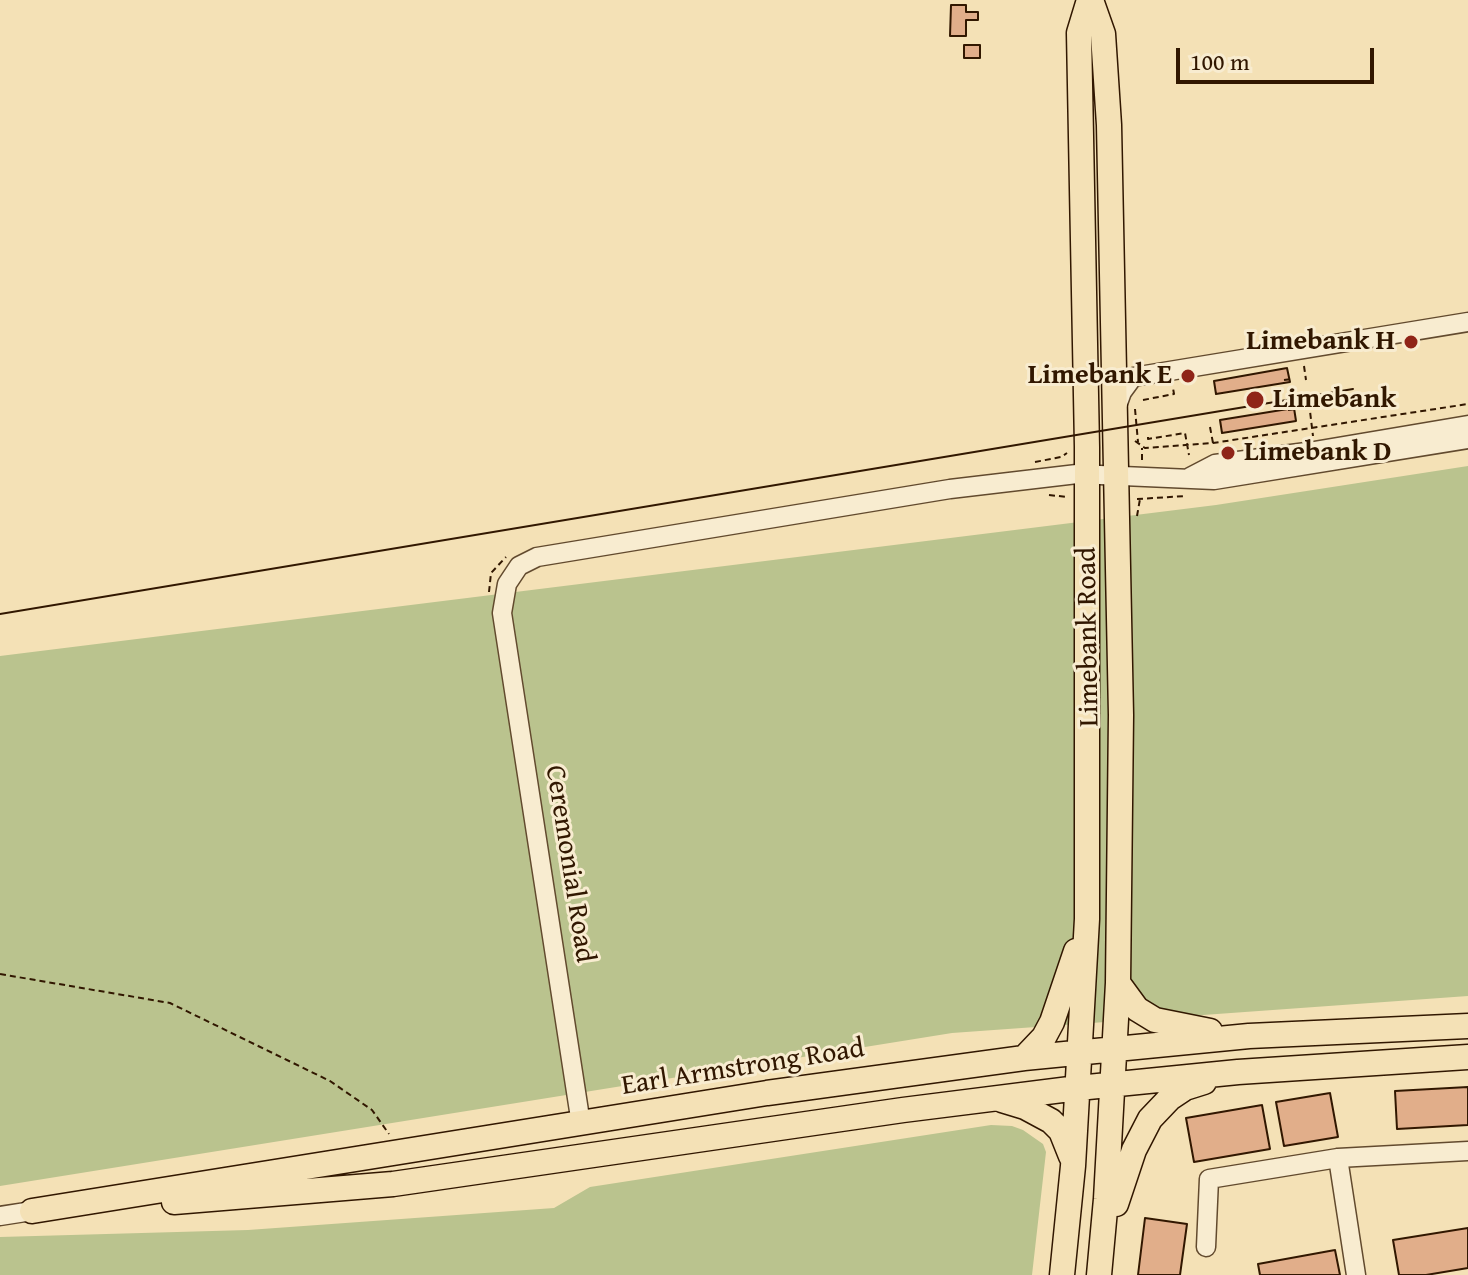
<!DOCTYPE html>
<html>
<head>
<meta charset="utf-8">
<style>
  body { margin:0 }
  #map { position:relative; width:1468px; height:1275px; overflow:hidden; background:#f4e1b6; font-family:"Gentium Book Plus",serif }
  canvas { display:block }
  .scale { position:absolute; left:1176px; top:48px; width:198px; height:36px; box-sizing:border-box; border:4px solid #311700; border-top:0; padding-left:10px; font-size:24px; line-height:28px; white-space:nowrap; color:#311700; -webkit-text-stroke:6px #f8ecd0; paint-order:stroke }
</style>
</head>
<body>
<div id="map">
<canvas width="1468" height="1275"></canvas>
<div class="scale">100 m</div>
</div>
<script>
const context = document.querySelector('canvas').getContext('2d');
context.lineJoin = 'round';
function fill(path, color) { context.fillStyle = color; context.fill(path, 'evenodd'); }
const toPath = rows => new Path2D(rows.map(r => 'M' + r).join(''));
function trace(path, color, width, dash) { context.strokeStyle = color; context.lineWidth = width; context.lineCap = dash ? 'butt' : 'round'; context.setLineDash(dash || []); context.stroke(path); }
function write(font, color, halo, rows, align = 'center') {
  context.font = font + ' "Gentium Book Plus",serif'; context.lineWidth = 6; context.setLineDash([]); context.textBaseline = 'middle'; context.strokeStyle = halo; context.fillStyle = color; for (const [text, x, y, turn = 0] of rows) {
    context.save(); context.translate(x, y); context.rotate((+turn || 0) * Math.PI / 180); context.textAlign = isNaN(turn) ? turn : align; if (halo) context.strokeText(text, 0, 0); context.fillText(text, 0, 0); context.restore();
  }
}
fill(toPath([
  [1468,466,1468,996,952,1033,0,1186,0,656,1216,505],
  [991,1125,1012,1126,1023,1130,1043,1144,1046,1152,1032,1275,0,1275,0,1237,248,1230,554,1208,590,1187]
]), '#bac38e');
const building = toPath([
  [951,5,966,5,966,12,978,12,978,20,966,20,966,36,950,36,951,5],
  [964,45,980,45,980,58,964,58,964,45],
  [1287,368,1290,382,1216,394,1214,381,1287,368],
  [1294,408,1296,421,1222,433,1220,420,1294,408],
  [1468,1087,1468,1125,1397,1129,1395,1091,1468,1087],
  [1330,1093,1338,1137,1284,1146,1276,1102,1330,1093],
  [1262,1105,1270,1149,1194,1162,1186,1118,1262,1105],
  [1145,1218,1187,1224,1180,1275,1138,1275,1145,1218],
  [1468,1228,1468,1268,1426,1275,1399,1275,1393,1240,1468,1228],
  [1335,1250,1340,1275,1260,1275,1258,1264,1335,1250]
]);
fill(building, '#e1ae8a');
trace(building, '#311700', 2);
const minor = toPath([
  [1117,406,1122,392,1133,377,1468,322],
  [1190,477,1215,464,1314,451,1468,425],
  [581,1124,502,613,507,584,519,566,537,557,950,489,1077,474,1214,480,1468,439],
  [0,1216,32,1211],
  [1206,1247,1209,1179,1338,1158],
  [1356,1275,1338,1158,1468,1151]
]);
const major = toPath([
  [1091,0,1103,34,1109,125,1121,715,1118,983,1106,1199,1099,1275],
  [1118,983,1137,1009,1155,1020,1210,1031],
  [1024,1058,1044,1037,1052,1022,1076,951],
  [1002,1100,1025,1107,1051,1121,1061,1131,1071,1156],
  [174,1202,393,1184,903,1110,1078,1088,1238,1072,1468,1057],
  [1116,1204,1134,1150,1150,1119,1170,1098,1185,1088,1204,1082],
  [32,1211,767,1093,1024,1058,1249,1036,1468,1026],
  [1062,1275,1073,1166,1087,919,1087,447,1079,33,1089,0]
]);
trace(minor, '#624a2e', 21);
trace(major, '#311700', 27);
trace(toPath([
  [1304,366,1306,380],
  [1284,380,1291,379],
  [1143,400,1174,394,1173,388],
  [1309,403,1313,436],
  [1135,409,1138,442],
  [1288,410,1296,409],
  [1210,427,1213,443],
  [1148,437,1148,439,1185,433,1189,455],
  [1135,441,1145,448,1213,443,1468,404],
  [1142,460,1142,448],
  [1035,462,1061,457,1067,453],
  [1049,495,1067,497],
  [1137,499,1186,496],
  [1137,516,1140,499],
  [489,592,491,573,506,557],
  [0,974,170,1003,330,1081,372,1110,389,1134]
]), '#311700', 2, [6, 4]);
trace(minor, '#f8ecd0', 18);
trace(major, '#f4e1b6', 24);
trace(toPath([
  [0,614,1353,389]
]), '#311700', 2);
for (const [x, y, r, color] of [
  [1411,342,8,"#8f2418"],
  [1188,376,8,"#8f2418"],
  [1255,400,10,"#8f2418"],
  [1228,453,8,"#8f2418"]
]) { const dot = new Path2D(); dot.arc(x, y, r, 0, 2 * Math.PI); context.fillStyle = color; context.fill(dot); trace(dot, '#f8ecd0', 3); }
write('bold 28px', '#311700', '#f8ecd0', [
  ["Limebank H",1395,342],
  ["Limebank E",1172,376],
  ["Limebank",1273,400,"left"],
  ["Limebank D",1244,453,"left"]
], 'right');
write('28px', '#311700', '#f8ecd0', [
  ["Limebank Road",1089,637,-91],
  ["Ceremonial Road",569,864,81],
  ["Earl Armstrong Road",743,1068,-9]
]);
</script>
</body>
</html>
